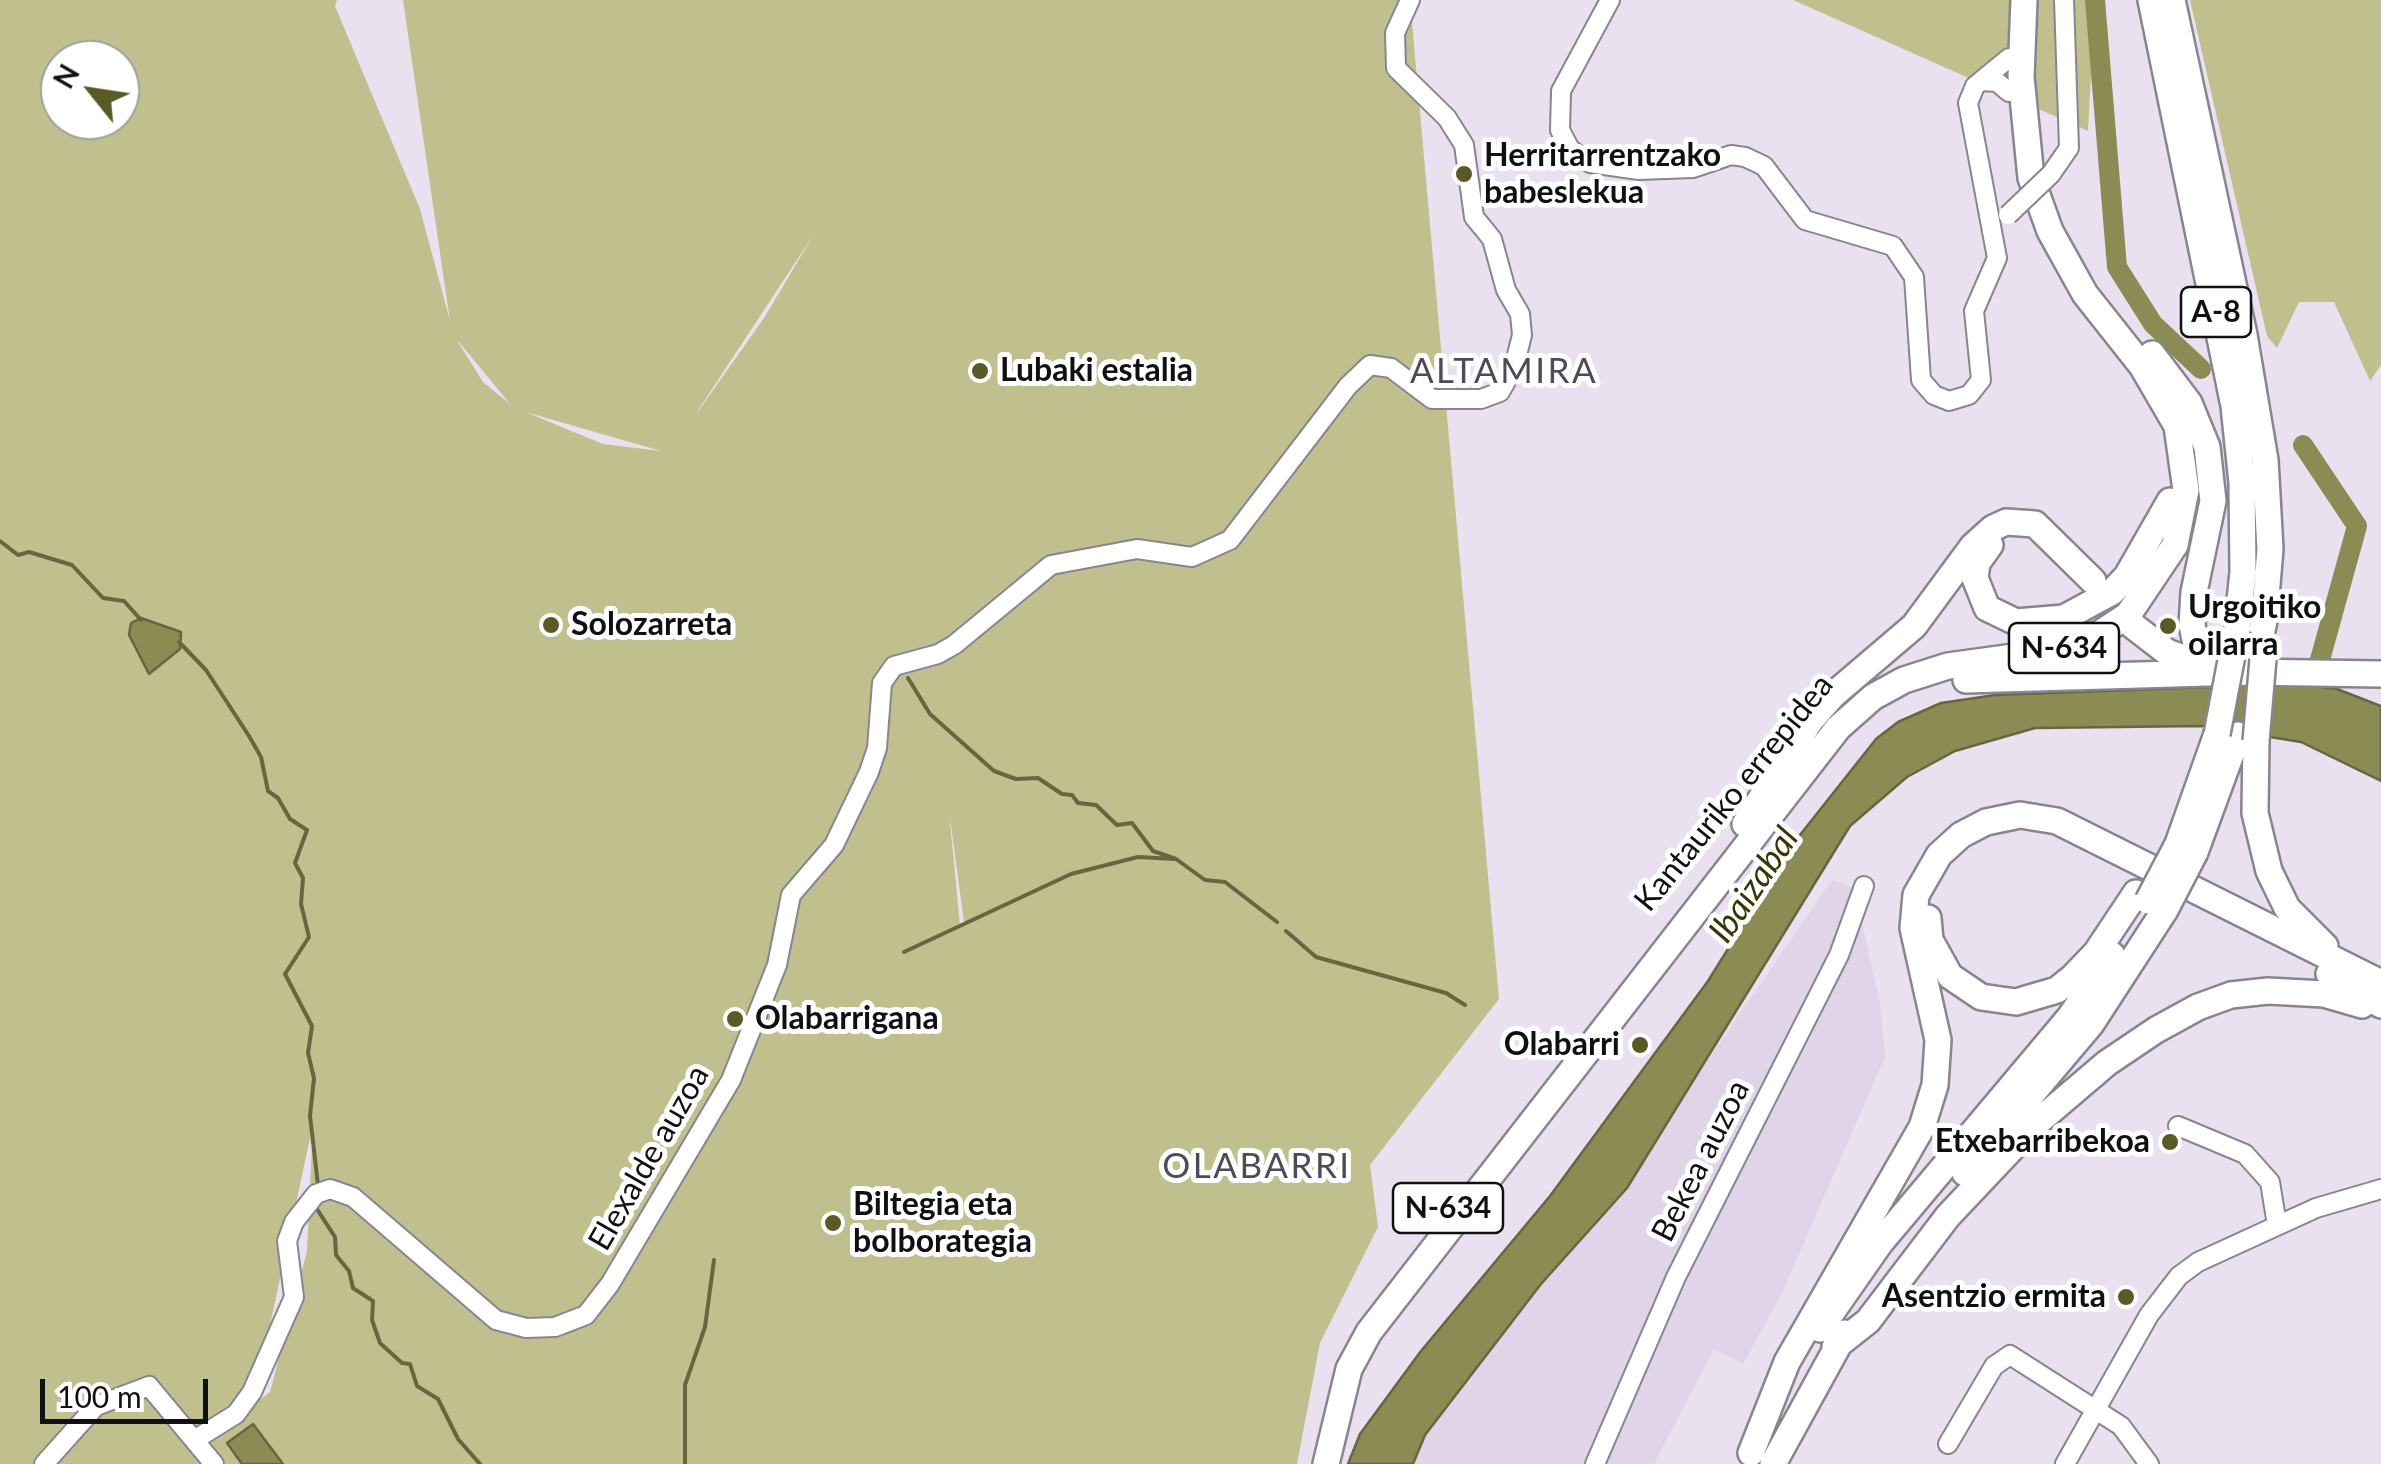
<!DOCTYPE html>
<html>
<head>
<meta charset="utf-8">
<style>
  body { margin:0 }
  #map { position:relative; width:2381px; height:1464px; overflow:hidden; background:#eae1f0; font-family:Lato,sans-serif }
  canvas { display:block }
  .north { position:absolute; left:40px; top:40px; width:100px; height:100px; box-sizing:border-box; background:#fff; border:2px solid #a09fa1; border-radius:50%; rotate:300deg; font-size:28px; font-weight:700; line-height:40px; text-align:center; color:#120f14 }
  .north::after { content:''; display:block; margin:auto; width:35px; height:45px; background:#5a5a27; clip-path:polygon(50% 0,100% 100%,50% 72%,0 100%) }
  .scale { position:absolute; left:40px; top:1379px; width:168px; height:45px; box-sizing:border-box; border:5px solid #120f14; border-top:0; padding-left:12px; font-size:30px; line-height:35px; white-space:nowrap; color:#120f14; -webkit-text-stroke:8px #fff; paint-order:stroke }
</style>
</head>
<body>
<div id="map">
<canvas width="2381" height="1464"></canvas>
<div class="north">N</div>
<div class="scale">100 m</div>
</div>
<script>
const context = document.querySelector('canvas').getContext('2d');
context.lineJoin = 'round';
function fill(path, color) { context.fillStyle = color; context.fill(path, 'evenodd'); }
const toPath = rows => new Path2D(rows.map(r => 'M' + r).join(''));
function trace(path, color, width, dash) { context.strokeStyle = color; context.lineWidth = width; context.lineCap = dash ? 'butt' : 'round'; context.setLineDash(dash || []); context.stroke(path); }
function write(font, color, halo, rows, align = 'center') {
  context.font = font + ' Lato,sans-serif'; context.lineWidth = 10; context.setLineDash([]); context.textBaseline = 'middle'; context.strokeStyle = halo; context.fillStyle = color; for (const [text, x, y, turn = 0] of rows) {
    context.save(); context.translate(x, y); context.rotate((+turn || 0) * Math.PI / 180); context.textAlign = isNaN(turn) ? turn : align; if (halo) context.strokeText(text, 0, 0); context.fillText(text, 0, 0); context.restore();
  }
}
fill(toPath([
  [1832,880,1854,888,1880,1003,1885,1057,1782,1293,1743,1364,1714,1349,1654,1464,1413,1464,1425,1435,1541,1284,1627,1188,1655,1137]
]), '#dfd4e8');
fill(toPath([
  [0,0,337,0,335,6,420,209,450,321,403,0,1410,0,1499,999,1370,1165,1378,1227,1320,1343,1297,1464,0,1464],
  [60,60,120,60,120,120,60,120],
  [814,234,764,318,697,413,697,412],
  [458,342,459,342,510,404,483,382],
  [528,413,529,413,661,451,603,444],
  [949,811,964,922,960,926,960,925],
  [313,1124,307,1251,270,1392,253,1405],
  [1793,0,2095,0,2088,131],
  [2190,0,2381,0,2381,365,2370,381,2334,302,2299,302,2277,348,2267,336]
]), '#bfc08d');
const water = toPath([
  [141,618,181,632,180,649,149,674,129,635,131,623,141,618],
  [2289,684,2337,689,2381,706,2381,781,2301,742,2202,726,2035,728,1955,751,1907,777,1850,826,1627,1188,1541,1284,1425,1435,1413,1464,1348,1464,1360,1434,1421,1351,1550,1196,1708,981,1796,840,1876,739,1898,722,1941,703,1995,695,2289,684],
  [253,1424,283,1464,242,1464,227,1443,253,1424]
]);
fill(water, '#8b8c53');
trace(water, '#676640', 2.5);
trace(toPath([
  [0,541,18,555,29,552,72,565,103,598,124,601,141,620],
  [179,642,206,670,249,736,261,757,268,791,278,798,290,819,307,830,295,863,303,878,301,904,309,937,285,974,312,1026,308,1053,314,1078,310,1116,318,1185],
  [908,678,930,714,994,771,1016,779,1038,778,1062,794,1072,795,1078,803,1096,805,1117,825,1132,823,1153,851,1176,859,1205,880,1225,882,1277,922],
  [1286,931,1316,957,1446,993,1465,1005],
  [904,952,1071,874,1138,857,1174,859],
  [315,1206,335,1237,336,1255,349,1271,353,1288,373,1301,372,1320,380,1343,402,1363,410,1364,417,1386,438,1399,458,1439,480,1464],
  [685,1464,685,1385,705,1327,714,1260]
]), '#676640', 4);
trace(toPath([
  [2095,0,2117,267,2153,324,2201,369],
  [2303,445,2357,526,2313,685]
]), '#8b8c53', 20);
const minor = toPath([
  [1610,0,1561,91,1560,130,1570,149,1590,163,1639,170,1693,168,1731,155,1745,157,1764,166,1805,220,1893,246,1914,277,1921,380,1934,395,1949,401,1969,395,1981,380,1974,311,1997,258,1968,103,1975,86,2009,58],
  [1981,81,1997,82,2009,92],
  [2051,174,2069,148,2064,0],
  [2178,1126,2245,1154,2270,1182,2277,1225],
  [196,1439,236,1414,252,1392,294,1297,287,1241,294,1222,316,1194,330,1189,353,1197,496,1320,526,1328,555,1327,586,1315,610,1284,731,1080,777,965,791,895,834,845,869,772,877,748,882,683,894,666,938,654,954,645,1051,565,1137,549,1192,557,1230,540,1348,386,1370,365,1391,368,1432,399,1481,399,1500,392,1514,367,1522,335,1520,314,1506,290,1492,239,1474,217,1464,145,1447,118,1396,68,1395,33,1410,0],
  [1948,1444,1994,1366,2010,1355,2121,1426,2149,1464],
  [44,1464,96,1406,149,1386,214,1464],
  [1595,1464,1676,1277,1839,955,1864,886],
  [2065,1464,2149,1315,2179,1276,2198,1262,2316,1208,2381,1189]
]);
const highway = toPath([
  [2151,0,2234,406,2242,483,2243,572,2237,629],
  [2172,0,2244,335,2265,460,2270,549,2264,621,2256,657],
  [2152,354,2189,403,2207,447,2213,501,2194,592,2192,625,2196,644,2208,658,2233,668],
  [1990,545,1977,563,1975,578,1987,608,2016,622,2064,618,2112,592,2127,576,2170,501],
  [2132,625,2167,652,2208,667],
  [1966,680,2243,672,2381,674],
  [2256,741,2255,813,2269,871,2287,908,2325,946],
  [1745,824,1810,721,1833,695,1914,626,1973,546,1993,528,2006,522,2035,524,2093,581],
  [2178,844,2217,734],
  [2195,852,2238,735],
  [1928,918,1930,940,1950,976,1981,997,2016,1002,2057,990,2073,977,2096,953,2136,893],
  [2329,974,2381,1005],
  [1965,1173,2091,1024,2165,910],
  [1820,1329,1880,1243,2070,1017,2112,955],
  [1835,1347,1868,1321,1948,1216,2033,1126,2107,1063,2156,1030,2198,1007,2231,995,2268,991,2324,994,2362,1005],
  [1751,1453,1787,1362,1922,1127,1935,1085,1938,1040,1913,928,1916,895,1939,855,1961,835,1986,822,2020,815,2057,821,2381,983],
  [1326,1464,1349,1369,1369,1332,1838,728,1873,697,1904,680,1948,666,2057,651,2099,634,2128,615,2175,545,2186,490,2177,426,2142,366,2085,294,2050,231,2031,178,2021,77,2024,0],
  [1773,1464,1845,1333]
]);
trace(minor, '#8b8390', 22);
trace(highway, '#8b8390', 30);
trace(minor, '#fff', 18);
trace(highway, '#fff', 25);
const minorBridge = toPath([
  [2008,215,2051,174]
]);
const highwayBridge = toPath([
  [2217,734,2237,629],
  [2256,741,2263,659],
  [2148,901,2178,844],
  [2165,910,2195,852]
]);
trace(minorBridge, '#8b8390', 22, []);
trace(highwayBridge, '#8b8390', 30, []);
trace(minorBridge, '#fff', 18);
trace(highwayBridge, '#fff', 25);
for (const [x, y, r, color] of [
  [1464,174,10,"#5a5a27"],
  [980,371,10,"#5a5a27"],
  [551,625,10,"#5a5a27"],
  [2168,626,10,"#5a5a27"],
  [735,1019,10,"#5a5a27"],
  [1640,1045,10,"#5a5a27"],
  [2170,1142,10,"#5a5a27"],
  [833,1223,10,"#5a5a27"],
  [2126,1297,10,"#5a5a27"]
]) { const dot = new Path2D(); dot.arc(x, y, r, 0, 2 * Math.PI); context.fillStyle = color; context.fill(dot); trace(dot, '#fff', 4); }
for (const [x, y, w] of [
  [2216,312,70],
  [2064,648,110],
  [1448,1208,110]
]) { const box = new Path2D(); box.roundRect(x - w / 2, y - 25, w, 50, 8); context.fillStyle = '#fff'; context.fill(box); trace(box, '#120f14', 2.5); }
write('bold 30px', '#120f14', null, [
  ["A-8",2216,312],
  ["N-634",2064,648],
  ["N-634",1448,1208]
]);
write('bold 32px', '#120f14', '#fff', [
  ["Herritarrentzako",1484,156],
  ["babeslekua",1484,193],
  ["Lubaki estalia",1000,371],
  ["Urgoitiko",2188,608],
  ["oilarra",2188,645],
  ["Solozarreta",571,625],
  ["Olabarrigana",755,1019],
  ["Olabarri",1620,1045,"right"],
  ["Etxebarribekoa",2150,1142,"right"],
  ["Biltegia eta",853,1205],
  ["bolborategia",853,1242],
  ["Asentzio ermita",2106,1297,"right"]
], 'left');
write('32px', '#120f14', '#fff', [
  ["Kantauriko errepidea",1734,793,-51],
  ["Elexalde auzoa",649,1158,-60],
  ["Bekea auzoa",1701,1161,-63]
]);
context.letterSpacing = '2.5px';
write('35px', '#504a55', '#fff', [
  ["ALTAMIRA",1504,372],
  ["OLABARRI",1257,1167]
]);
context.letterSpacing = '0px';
write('italic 35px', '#363606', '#fff', [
  ["Ibaizabal",1754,885,-56]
]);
</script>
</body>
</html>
